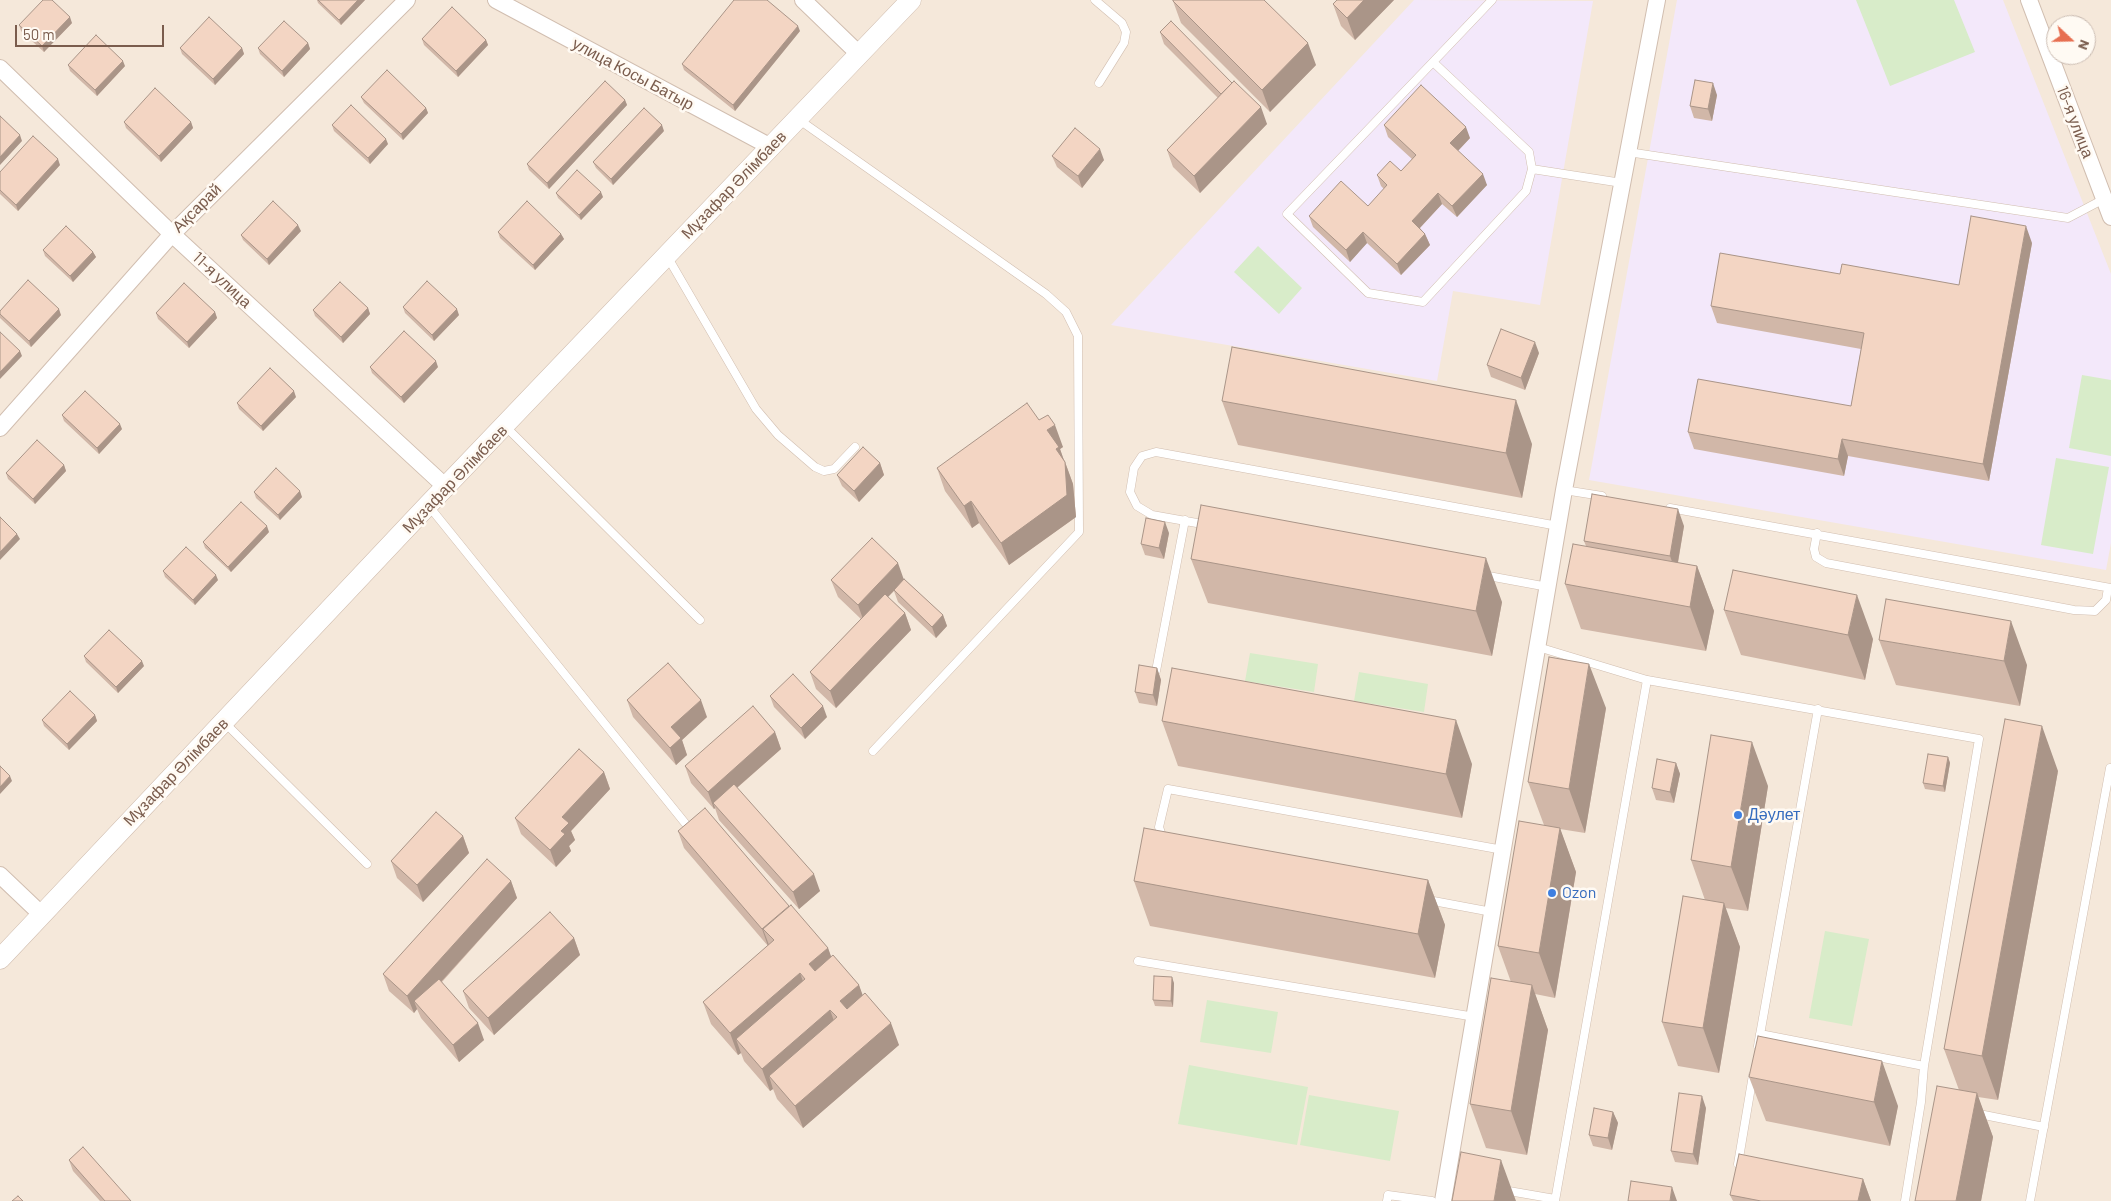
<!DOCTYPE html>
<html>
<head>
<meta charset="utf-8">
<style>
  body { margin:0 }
  #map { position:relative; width:2111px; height:1201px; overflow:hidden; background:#fdf6ec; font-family:Barlow,sans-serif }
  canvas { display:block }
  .north { position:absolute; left:2046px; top:15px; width:50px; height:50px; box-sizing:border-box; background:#fffaf3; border:1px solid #cabbb1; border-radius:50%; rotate:111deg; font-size:14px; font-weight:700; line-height:20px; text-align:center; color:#7a5c4d }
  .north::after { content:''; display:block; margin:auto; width:18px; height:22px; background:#e76f51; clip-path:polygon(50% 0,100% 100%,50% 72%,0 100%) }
  .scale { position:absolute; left:15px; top:25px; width:149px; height:22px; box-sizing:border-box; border:2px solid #7a5c4d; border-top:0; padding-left:6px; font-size:15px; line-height:18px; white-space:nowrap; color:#7a5c4d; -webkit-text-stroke:4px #fffaf3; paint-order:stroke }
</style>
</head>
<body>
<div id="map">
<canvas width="2111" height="1201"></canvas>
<div class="north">N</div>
<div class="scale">50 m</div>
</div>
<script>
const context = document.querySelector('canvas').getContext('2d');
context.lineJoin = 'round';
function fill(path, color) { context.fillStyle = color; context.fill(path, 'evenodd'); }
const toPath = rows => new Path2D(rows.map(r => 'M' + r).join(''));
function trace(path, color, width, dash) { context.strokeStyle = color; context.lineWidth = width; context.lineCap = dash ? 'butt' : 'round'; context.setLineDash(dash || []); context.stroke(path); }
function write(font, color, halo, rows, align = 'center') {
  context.font = font + ' Barlow,sans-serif'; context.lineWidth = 5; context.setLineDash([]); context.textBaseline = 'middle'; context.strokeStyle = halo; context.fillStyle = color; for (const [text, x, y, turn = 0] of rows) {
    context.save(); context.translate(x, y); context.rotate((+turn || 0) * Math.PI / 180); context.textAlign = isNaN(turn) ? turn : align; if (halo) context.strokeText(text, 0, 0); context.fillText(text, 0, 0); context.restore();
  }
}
fill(toPath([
  [0,0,2111,0,2111,1201,0,1201],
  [2056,25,2086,25,2086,55,2056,55]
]), '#f5e8da');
fill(toPath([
  [1414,0,1593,1,1540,305,1453,291,1437,381,1111,325],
  [1677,0,2003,0,2111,274,2111,543,2106,570,1589,480]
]), '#f3e8fa');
fill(toPath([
  [1856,0,1954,0,1975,52,1890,86],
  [1258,246,1302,288,1279,314,1234,272],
  [2082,375,2111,380,2111,456,2069,448],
  [2056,458,2109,467,2093,554,2041,545],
  [1250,653,1318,664,1314,692,1245,681],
  [1359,672,1428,684,1424,712,1354,701],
  [1825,931,1869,939,1852,1026,1809,1018],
  [1207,1000,1278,1012,1271,1053,1200,1042],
  [1189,1065,1308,1087,1297,1145,1178,1124],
  [1309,1095,1399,1111,1390,1161,1300,1145]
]), '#d8ecc9');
const service = toPath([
  [1095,0,1122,23,1126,32,1124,43,1099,83],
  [1433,62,1529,152,1532,169,1526,191,1423,302,1368,293,1287,214,1433,62],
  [1433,62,1492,0],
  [798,119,1046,294,1066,312,1078,336,1079,532,873,751],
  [1628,152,2068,218,2104,199],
  [1532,169,1622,183],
  [667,256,756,409,778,435,815,467,824,471,834,469,855,447],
  [505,426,700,620],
  [1564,490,1602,496],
  [428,505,685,823],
  [1670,508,2111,588],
  [1208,525,1152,515,1137,506,1130,492,1134,468,1142,456,1156,452,1558,526],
  [1817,533,1814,549,1816,557,1826,563,1879,573,2074,610,2095,611,2106,600,2108,588],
  [1483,575,1548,587],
  [1538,647,1647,680,1979,739,1924,1066,1921,1102,1905,1201],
  [1156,671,1185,520],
  [224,722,367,864],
  [1163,839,1159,827,1168,789,1503,850],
  [1428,900,1492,912],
  [1138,961,1475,1017],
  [1760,1034,1924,1066],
  [1758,1046,1818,709],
  [1974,1113,2044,1127],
  [1738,1164,1753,1075],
  [1503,1190,1555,1199],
  [1387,1201,1388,1195,1432,1201],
  [1555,1201,1647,680],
  [2030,1201,2110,768]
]);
const minor = toPath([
  [496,0,771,147],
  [803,0,859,54],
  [2029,0,2111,217],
  [0,68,172,234,447,488],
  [0,428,172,234,407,0],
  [0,875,41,914],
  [1443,1201,1564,490,1657,0]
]);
const tertiary = toPath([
  [0,959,428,505,911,0]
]);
trace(service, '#d1beb0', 9);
trace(minor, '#d1beb0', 18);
trace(tertiary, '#d1beb0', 21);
trace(service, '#fff', 8);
trace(minor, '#fff', 16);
trace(tertiary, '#fff', 20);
fill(toPath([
  [317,0,365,0,341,25,318,3],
  [1394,0,1355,40,1341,26,1333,4],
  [1173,1,1316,65,1270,112,1181,23],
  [72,23,44,52,21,31,19,25],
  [800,31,735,111,684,70,682,64],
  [1160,32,1232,83,1267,124,1200,193,1173,167,1167,150,1218,98,1164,44],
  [422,39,486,40,488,45,458,77,424,45],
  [308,43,310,49,284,77,260,54,258,48],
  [180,48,242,48,244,54,215,85,182,54],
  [68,65,125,66,97,96,70,71],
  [1717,95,1712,121,1694,118,1690,106],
  [361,97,426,108,428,113,403,140,364,103],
  [625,100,627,105,549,189,529,170,527,164],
  [124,122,191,122,193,128,161,162,126,128],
  [332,125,388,144,370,164,334,131],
  [1384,125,1470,138,1458,151,1487,185,1457,217,1442,204,1420,228,1425,234,1430,245,1401,275,1367,243,1350,262,1313,227,1309,216,1368,206,1384,189,1381,186,1377,175,1401,171,1412,159,1388,137],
  [664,131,613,185,596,168,593,162],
  [1052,156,1104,160,1082,188,1057,167],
  [60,165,18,211,0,194,0,172],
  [556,193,603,197,581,220,558,198],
  [301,231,269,265,243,240,241,235],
  [498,232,561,234,564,239,535,270,500,238],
  [2032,243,1989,481,1848,456,1844,476,1694,449,1688,432,1851,406,1861,349,1717,323,1711,306,1840,274,1959,285],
  [43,250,93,252,96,257,73,282,45,256],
  [403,307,459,315,434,341,405,313],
  [368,308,370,314,343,343,315,316,313,310],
  [0,311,61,315,31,347,0,318],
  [215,312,217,318,189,348,158,319,156,313],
  [1539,353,1525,390,1491,377,1487,365],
  [370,367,438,367,404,403,372,373],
  [296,397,263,431,239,409,237,403],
  [1222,401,1532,444,1522,498,1238,445],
  [62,415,122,429,99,454,64,421],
  [1039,420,1063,447,1060,449,1063,458,1065,462,1073,484,1076,517,1009,565,979,523,972,528,945,491,937,468],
  [880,463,884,475,859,502,842,486,837,475],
  [64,465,66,471,35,504,8,479,6,473],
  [254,492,302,497,280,520,256,498],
  [1684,526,1678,563,1697,566,1714,611,1706,651,1581,629,1565,584,1586,546,1584,541],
  [269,532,231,572,205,548,203,542],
  [1169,533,1164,559,1145,555,1141,544],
  [1191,559,1502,602,1492,656,1208,603],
  [163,571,218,580,195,605,165,577],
  [904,579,943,615,947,626,936,638,898,602,894,591,888,597,905,613,911,630,836,708,816,689,810,672,861,619,838,597,831,580],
  [1724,610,1873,639,1865,680,1741,655],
  [1879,640,2027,665,2020,706,1896,685],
  [84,656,144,666,118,693,86,662],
  [1157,668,1161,680,1157,706,1139,703,1135,692],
  [770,696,827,717,805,739,774,707],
  [627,700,707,717,682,740,687,755,676,765,633,717],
  [1606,708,1585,833,1560,829,1576,872,1555,998,1535,994,1548,1030,1527,1155,1486,1148,1470,1104,1511,982,1498,946,1544,825,1528,782],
  [95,715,97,721,69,750,44,726,42,720],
  [1162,721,1472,764,1462,818,1178,766],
  [775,732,781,749,737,788,820,891,799,909,719,820,715,808,714,809,691,783,685,766],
  [1948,757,1950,763,1945,792,1925,789,1923,783],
  [1676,763,1680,774,1674,803,1656,800,1652,788],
  [2058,771,1998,1100,1978,1097,1993,1137,1981,1201,1915,1201,1959,1090,1944,1049],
  [604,772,610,789,571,831,575,840,569,846,571,851,556,867,521,834,515,818],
  [1768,786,1748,911,1725,908,1740,947,1719,1073,1678,1066,1662,1022,1705,900,1691,860],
  [678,831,789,906,828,948,831,957,859,985,862,995,899,1045,803,1128,777,1099,773,1089,770,1091,744,1061,741,1053,738,1055,711,1024,703,1002,768,946,684,848],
  [463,836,469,853,423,902,397,878,391,861],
  [1428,880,1445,925,1435,978,1150,926,1134,881],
  [511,881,517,898,442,982,484,1040,459,1062,421,1018,417,1009,414,1013,389,991,383,974],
  [574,938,580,955,494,1035,469,1008,463,991],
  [1174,983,1173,1007,1155,1006,1153,1000],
  [1749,1077,1898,1106,1890,1146,1766,1121],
  [1706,1108,1698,1165,1675,1162,1671,1151],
  [1613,1112,1618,1123,1612,1150,1593,1146,1589,1135],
  [69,1160,131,1201,100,1201,73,1171],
  [1863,1179,1871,1201,1733,1201,1730,1195]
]), '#d1b7a8');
fill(toPath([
  [358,0,365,0,341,25,339,20],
  [1364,0,1394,0,1355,40,1347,18],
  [70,17,72,23,44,52,42,46],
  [798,26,800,31,735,111,733,105],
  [486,40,488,45,458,77,456,71],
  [308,43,310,49,284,77,282,71],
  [1308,43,1316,65,1270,112,1262,90],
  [242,48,244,54,215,85,213,79],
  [123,61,125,66,97,96,95,90],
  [1713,83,1717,95,1712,121,1708,109],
  [625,100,627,105,549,189,547,183],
  [1261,107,1267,124,1200,193,1194,176],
  [426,108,428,113,403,140,401,134],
  [191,122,193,128,161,162,159,156],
  [662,125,664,131,613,185,611,179],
  [1466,127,1470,138,1454,155,1450,143],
  [20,135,22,141,0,165,0,157],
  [386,139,388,144,370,164,368,158],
  [1100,149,1104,160,1082,188,1078,176],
  [58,159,60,165,18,211,16,205],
  [1483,174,1487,185,1457,217,1452,206],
  [601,192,603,197,581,220,579,215],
  [1438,193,1442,204,1416,232,1412,221],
  [298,225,301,231,269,265,267,259],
  [2026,226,2032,243,1989,481,1983,464],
  [1363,232,1367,243,1350,262,1346,250],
  [561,234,564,239,535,270,533,265],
  [1425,234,1430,245,1401,275,1397,264],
  [93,252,96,257,73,282,70,276],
  [368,308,370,314,343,343,341,337],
  [59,309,61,315,31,347,29,341],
  [457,309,459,315,434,341,432,335],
  [215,312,217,318,189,348,187,342],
  [1535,342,1539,353,1525,390,1521,378],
  [20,351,22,356,0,379,0,372],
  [436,361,438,367,404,403,401,397],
  [294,391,296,397,263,431,261,426],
  [1516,400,1532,444,1522,498,1506,453],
  [120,424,122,429,99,454,97,448],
  [1055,425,1063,447,1060,449,1066,466,1065,462,1073,484,1076,517,1009,565,1001,543,1047,430],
  [1842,439,1848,456,1844,476,1838,459],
  [880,463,884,475,859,502,854,491],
  [64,465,66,471,35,504,33,499],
  [300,491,302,497,280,520,278,515],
  [971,501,979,523,972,528,964,506],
  [1678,509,1684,526,1676,573,1670,556],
  [1165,522,1169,533,1164,559,1159,548],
  [267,526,269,532,231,572,228,567],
  [17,534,20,539,0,560,0,552],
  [1486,558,1502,602,1492,656,1476,611],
  [898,563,904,580,864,622,858,605],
  [1697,566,1714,611,1706,651,1690,607],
  [216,575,218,580,195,605,193,600],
  [1857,595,1873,639,1865,680,1848,635],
  [905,613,911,630,836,708,830,691],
  [943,615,947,626,936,638,932,627],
  [2011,621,2027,665,2020,706,2004,661],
  [142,661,144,666,118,693,116,687],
  [1589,664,1606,708,1585,833,1569,789],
  [1157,668,1161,680,1157,706,1153,695],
  [701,700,707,717,682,740,687,755,676,765,670,748,671,727],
  [823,706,827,717,805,739,801,728],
  [95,715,97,721,69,750,67,744],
  [1456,720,1472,764,1462,818,1446,774],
  [2042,726,2058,771,1998,1100,1982,1056],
  [775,732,781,749,716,806,713,803,715,808,714,809,708,792],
  [1752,742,1768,786,1748,911,1731,867],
  [1948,757,1950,763,1945,792,1943,786],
  [1676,763,1680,774,1674,803,1670,792],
  [604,772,610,789,571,831,575,840,569,846,571,851,556,867,550,850,561,831,562,817],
  [10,776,12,781,0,794,0,787],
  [1560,828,1576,872,1555,998,1539,953],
  [463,836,469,853,423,902,417,885],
  [814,874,820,891,799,909,793,892],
  [1428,880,1445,925,1435,978,1418,934],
  [511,881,517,898,419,1006,414,1001,417,1009,414,1013,407,996],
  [1724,903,1740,947,1719,1073,1703,1028],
  [789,906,763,929,769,945,768,946,762,929],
  [574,938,580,955,494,1035,488,1018],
  [828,948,836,970,817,986,809,964],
  [800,973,808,995,736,1039,741,1053,738,1055,730,1033],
  [1172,977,1174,983,1173,1007,1171,1001],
  [859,985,867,1007,848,1023,840,1001],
  [1532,985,1548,1030,1527,1155,1511,1111],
  [830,1010,838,1032,769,1076,773,1089,770,1091,762,1069],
  [478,1023,484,1040,459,1062,453,1045],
  [891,1023,899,1045,803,1128,795,1106],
  [1882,1061,1898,1106,1890,1146,1874,1102],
  [1977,1093,1993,1137,1981,1201,1956,1201],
  [1702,1096,1706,1108,1698,1165,1693,1154],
  [1613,1112,1618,1123,1612,1150,1608,1138],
  [1501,1160,1516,1201,1494,1201],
  [1863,1179,1871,1201,1858,1201],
  [1672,1187,1677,1201,1670,1201]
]), '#aa9588');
const building = toPath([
  [43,0,52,0,70,17,42,46,19,25,43,0],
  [318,0,358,0,339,20,318,0],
  [734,0,767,0,798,26,733,105,682,64,734,0],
  [1173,0,1264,0,1308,43,1262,90,1173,1,1173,0],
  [1337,0,1364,0,1347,18,1333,4,1337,0],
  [452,7,486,40,456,71,422,39,452,7],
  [209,17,242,48,213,79,180,48,209,17],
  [284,21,308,43,282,71,258,48,284,21],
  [1171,21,1232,83,1221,94,1160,32,1171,21],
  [96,35,123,61,95,90,68,65,96,35],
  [387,70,426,108,401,134,361,97,387,70],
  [1695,80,1713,83,1708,109,1690,106,1695,80],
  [605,81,625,100,547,183,527,164,605,81],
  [1234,81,1261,107,1194,176,1167,150,1234,81],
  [1421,85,1466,127,1450,143,1483,174,1452,206,1438,193,1412,221,1425,234,1397,264,1363,232,1346,250,1309,216,1341,181,1368,206,1387,185,1377,175,1390,161,1401,171,1416,155,1384,125,1421,85],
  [155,88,191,122,159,156,124,122,155,88],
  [351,105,386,139,368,158,332,125,351,105],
  [644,108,662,125,611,179,593,162,644,108],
  [0,116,20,135,0,157,0,116],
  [1075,128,1100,149,1078,176,1052,156,1075,128],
  [33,136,58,159,16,205,0,190,0,172,33,136],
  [577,170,601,192,579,215,556,193,577,170],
  [273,201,298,225,267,259,241,235,273,201],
  [527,201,561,234,533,265,498,232,527,201],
  [1971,216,2026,226,1983,464,1842,439,1838,459,1688,432,1698,379,1851,406,1864,333,1711,306,1720,253,1840,274,1842,264,1959,285,1971,216],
  [66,226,93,252,70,276,43,250,66,226],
  [28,280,59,309,29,341,0,314,0,311,28,280],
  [427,281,457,309,432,335,403,307,427,281],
  [340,282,368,308,341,337,313,310,340,282],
  [184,283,215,312,187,342,156,313,184,283],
  [1501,329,1535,342,1521,378,1487,365,1501,329],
  [404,331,436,361,401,397,370,367,404,331],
  [0,332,20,351,0,372,0,332],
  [1232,347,1516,400,1506,453,1222,401,1232,347],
  [270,368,294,391,261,426,237,403,270,368],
  [85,391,120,424,97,448,62,415,85,391],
  [1027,403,1039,420,1048,415,1055,425,1047,430,1059,447,1056,449,1065,462,1067,495,1001,543,971,501,964,506,937,468,1027,403],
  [37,440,64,465,33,499,6,473,37,440],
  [863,447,880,463,854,491,837,475,863,447],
  [276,468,300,491,278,515,254,492,276,468],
  [1592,494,1678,509,1670,556,1584,541,1592,494],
  [241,502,267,526,228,567,203,542,241,502],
  [1201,505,1486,558,1476,611,1191,559,1201,505],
  [0,517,17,534,0,552,0,517],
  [1146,518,1165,522,1159,548,1141,544,1146,518],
  [872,538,898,563,858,605,831,580,872,538],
  [1573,544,1697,566,1690,607,1565,584,1573,544],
  [186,547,216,575,193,600,163,571,186,547],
  [1733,570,1857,595,1848,635,1724,610,1733,570],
  [904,579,943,615,932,627,894,590,904,579],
  [885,594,905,613,830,691,810,672,885,594],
  [1886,599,2011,621,2004,661,1879,640,1886,599],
  [109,630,142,661,116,687,84,656,109,630],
  [1549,657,1589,664,1569,789,1528,782,1549,657],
  [668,663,701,700,671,727,681,738,670,748,627,700,668,663],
  [1139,665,1157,668,1153,695,1135,692,1139,665],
  [1172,668,1456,720,1446,774,1162,721,1172,668],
  [793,674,823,706,801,728,770,696,793,674],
  [70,691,95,715,67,744,42,720,70,691],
  [753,706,775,732,708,792,685,766,753,706],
  [2005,719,2042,726,1982,1056,1944,1049,2005,719],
  [1711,735,1752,742,1731,867,1691,860,1711,735],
  [579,749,604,772,562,817,569,823,561,831,565,834,550,850,515,818,579,749],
  [1928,754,1948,757,1943,786,1923,783,1928,754],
  [1657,759,1676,763,1670,792,1652,788,1657,759],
  [0,766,10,776,0,787,0,766],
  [734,784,814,874,793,892,713,803,734,784],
  [705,808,789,906,762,929,678,831,705,808],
  [436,812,463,836,417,885,391,861,436,812],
  [1519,821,1560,828,1539,953,1498,946,1519,821],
  [1144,828,1428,880,1418,934,1134,881,1144,828],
  [487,859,511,881,407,996,383,974,487,859],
  [1683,896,1724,903,1703,1028,1662,1022,1683,896],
  [791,905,828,948,809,964,815,971,833,955,859,985,840,1001,847,1009,865,993,891,1023,795,1106,769,1076,837,1017,830,1010,762,1069,736,1039,805,979,800,973,730,1033,703,1002,774,940,763,929,791,905],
  [550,912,574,938,488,1018,463,991,550,912],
  [1154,976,1172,977,1171,1001,1153,1000,1154,976],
  [1491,978,1532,985,1511,1111,1470,1104,1491,978],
  [439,979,478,1023,453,1045,414,1001,439,979],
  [1758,1036,1882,1061,1874,1102,1749,1077,1758,1036],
  [1937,1086,1977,1093,1956,1201,1915,1201,1937,1086],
  [1679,1093,1702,1096,1693,1154,1671,1151,1679,1093],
  [1594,1108,1613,1112,1608,1138,1589,1135,1594,1108],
  [83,1147,131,1201,105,1201,69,1160,83,1147],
  [1461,1152,1501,1160,1494,1201,1452,1201,1461,1152],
  [1739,1154,1863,1179,1858,1201,1761,1201,1730,1195,1739,1154],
  [1631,1181,1672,1187,1670,1201,1628,1201,1631,1181],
  [18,1196,23,1201,12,1201,18,1196]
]);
fill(building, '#f3d5c3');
trace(building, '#aa9588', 1);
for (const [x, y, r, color] of [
  [1738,815,5,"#3f7fe0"],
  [1552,893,5,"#3f7fe0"]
]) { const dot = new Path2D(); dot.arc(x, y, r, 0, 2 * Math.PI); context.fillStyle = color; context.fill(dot); trace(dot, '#fffaf3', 2); }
write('16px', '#7a5c4d', '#fffaf3', [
  ["улица Косы Батыр",633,74,28],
  ["16-я улица",2075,122,69],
  ["Мұзафар Әлімбаев",734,185,-46],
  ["Ақсарай",197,208,-45],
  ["11-я улица",222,280,43],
  ["Мұзафар Әлімбаев",455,479,-46],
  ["Мұзафар Әлімбаев",176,772,-46]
]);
write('16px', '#366cbe', '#fffaf3', [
  ["Дәулет",1748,815],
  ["Ozon",1562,893]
], 'left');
</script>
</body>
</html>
